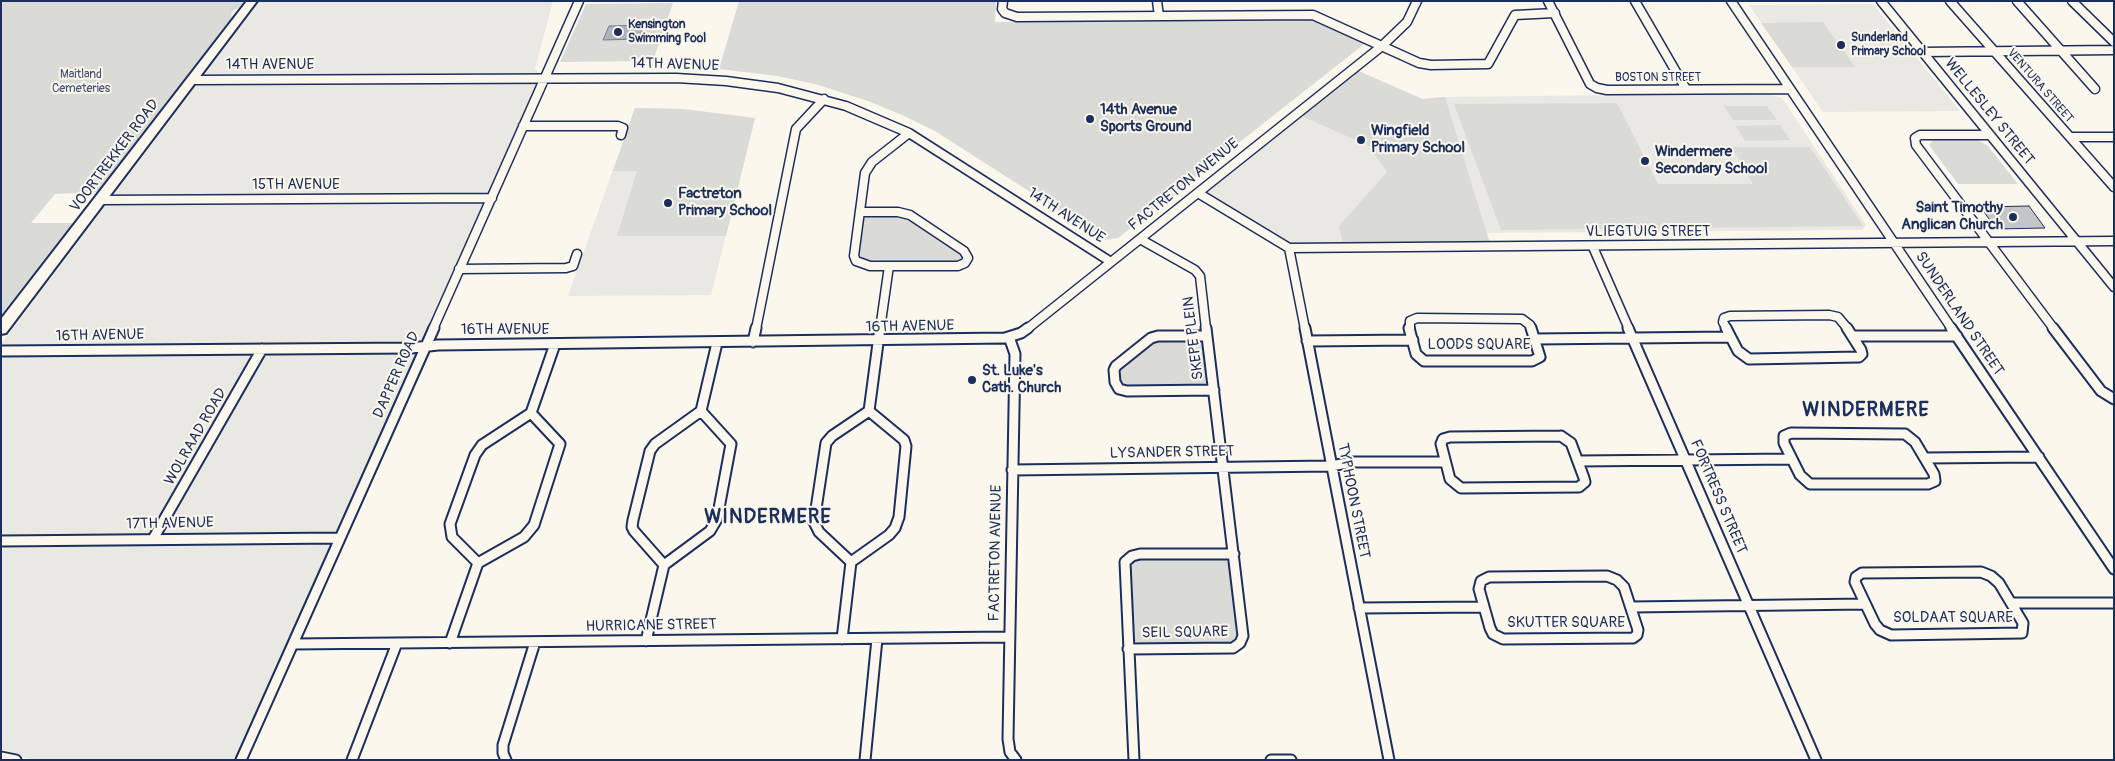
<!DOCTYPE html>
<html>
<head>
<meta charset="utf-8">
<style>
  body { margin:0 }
  #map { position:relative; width:2115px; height:761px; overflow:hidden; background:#fbf7ec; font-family:Pangolin,sans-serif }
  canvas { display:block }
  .frame { position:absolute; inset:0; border:2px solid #1b2f5e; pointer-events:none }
</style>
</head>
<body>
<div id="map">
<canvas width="2115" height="761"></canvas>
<div class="frame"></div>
</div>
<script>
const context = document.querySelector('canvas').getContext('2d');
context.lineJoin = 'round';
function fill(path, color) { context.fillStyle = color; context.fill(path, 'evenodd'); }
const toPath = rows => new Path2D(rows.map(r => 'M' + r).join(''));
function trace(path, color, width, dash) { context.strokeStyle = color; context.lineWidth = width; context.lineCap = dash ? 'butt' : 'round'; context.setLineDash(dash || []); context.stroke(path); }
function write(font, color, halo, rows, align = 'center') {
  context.font = font + ' Pangolin,sans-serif'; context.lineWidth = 4; context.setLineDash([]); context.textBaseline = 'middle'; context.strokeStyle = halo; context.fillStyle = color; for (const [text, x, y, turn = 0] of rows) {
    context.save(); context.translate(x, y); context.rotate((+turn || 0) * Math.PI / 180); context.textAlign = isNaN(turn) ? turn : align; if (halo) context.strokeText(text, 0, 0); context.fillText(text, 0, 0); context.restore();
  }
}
fill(toPath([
  [260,1,553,1,535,69,545,78,241,760,37,760,1,753,1,344],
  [1873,4,1960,111,1823,112,1749,5],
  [1354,69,1423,99,1445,97,1698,94,1771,95,1782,98,1866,225,1862,230,1487,233,1491,247,1289,248,1198,193],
  [635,108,683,109,755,118,711,295,568,296]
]), '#eae8e2');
fill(toPath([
  [1,1,244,1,239,8,234,10,231,14,232,17,97,192,55,194,31,223,73,223,1,315],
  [739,1,996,1,995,22,1314,20,1361,40,1363,45,1118,238,1105,240,935,131,902,115,868,101,815,84,777,76,719,69],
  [673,3,653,61,560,62,586,4],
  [1823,22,1855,67,1792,67,1761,23],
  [1354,69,1422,99,1445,97,1491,247,1344,248,1339,226,1387,172,1369,146,1297,114],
  [1617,103,1658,184,1753,184,1732,147,1810,147,1863,226,1501,230,1454,104],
  [1724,106,1767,106,1777,120,1733,120],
  [635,108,683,109,755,118,726,236,617,236,637,171,613,171],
  [1780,125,1790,140,1745,141,1736,126],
  [1933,140,1977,140,1987,145,2018,184,1958,184,1929,145],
  [904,214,962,253,963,259,957,263,870,264,861,261,858,255,863,219,868,215],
  [1152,341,1201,341,1203,343,1207,383,1203,387,1126,387,1121,384,1119,382,1118,370],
  [1223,557,1231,566,1239,633,1236,640,1229,644,1142,645,1134,641,1132,638,1129,566,1131,562,1138,558]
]), '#dadad7');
const water = toPath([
  [644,25,639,39,603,40,609,26,644,25]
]);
fill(water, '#afb3bb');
trace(water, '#747e96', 1);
const building = toPath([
  [2029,206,2045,228,1996,229,1982,209,1984,209,1982,207,2029,206]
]);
fill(building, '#c3c5c9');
trace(building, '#1b2f5e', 1);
const minorFar1 = toPath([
  [1003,1,1002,9,1005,13,1017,17,1313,15,1419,63,1431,65,1488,64,1515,15,1555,13],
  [1157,1,1159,16],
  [1548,1,1590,84,1597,88,1607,90,1790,89],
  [1635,1,1686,89],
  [1731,1,1952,329],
  [1881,1,2114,287],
  [1950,1,2114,187],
  [2017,1,2095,89],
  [2072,1,2114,42],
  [1922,52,2114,50],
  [192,80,676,78,726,81,778,88,846,106,909,133,1111,262],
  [523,126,618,126,623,128,621,135],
  [1990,135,1920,135,1915,138,1916,145,2054,329],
  [2070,137,2114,137],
  [1198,193,1289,248,2114,241],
  [100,200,492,198],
  [861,212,898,212,910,215,964,251,968,258,965,263,958,266,870,266,856,261,854,256,865,173,872,162,909,133],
  [1140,239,1195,270,1200,276,1206,329],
  [1593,247,1629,329],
  [1289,248,1305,329],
  [459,269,566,268,573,266,577,254],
  [433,329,579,1],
  [756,329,796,129,824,99],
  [880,329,889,266],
  [1027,329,1382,46,1407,22,1417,1],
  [1410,329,1410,321,1417,318,1522,319,1530,325,1531,329],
  [1727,329,1723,322,1724,318,1730,316,1829,315,1838,317,1848,329]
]);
const minor = toPath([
  [1305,328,1389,760],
  [1409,328,1416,354,1424,361,1532,361,1540,357,1531,328],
  [1628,328,1816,760],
  [1726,328,1738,351,1749,359,1859,357,1862,354,1861,350,1847,328],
  [1951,328,2114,569],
  [2053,328,2101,391,2114,399],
  [1207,336,1158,336,1151,338,1116,366,1114,370,1115,382,1119,389,1127,391,1214,390],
  [1852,336,1957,336],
  [1009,337,1015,354,1008,739,1010,752,1016,760],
  [1535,339,1730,337],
  [1307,341,1413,340],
  [753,342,756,328],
  [1,351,411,348,438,345,1005,338,1021,333,1028,328],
  [1791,433,1905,434,1915,442,1934,474,1935,481,1928,484,1810,484,1800,475,1784,443,1784,436,1791,433],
  [1561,436,1571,443,1584,478,1585,482,1579,487,1461,488,1450,479,1441,444,1443,439,1450,437,1561,436],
  [1925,458,2039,457],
  [1578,461,1792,459],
  [1012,470,1331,466,1352,462,1445,462],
  [153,539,262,349],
  [1,541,340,538],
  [851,562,889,535,895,528,899,517,906,446,904,440,869,411,880,328],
  [478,563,452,537,450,524,475,455,482,445,531,413,555,344],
  [478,563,524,537,534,525,560,444,531,413],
  [664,565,710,531,717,519,731,444,701,411,717,343],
  [1981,572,1991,576,1999,583,2023,623,2022,633,1891,635,1880,630,1875,624,1855,582,1856,577,1862,573,1981,572],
  [1607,576,1617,580,1624,587,1638,630,1637,635,1633,638,1503,639,1493,634,1490,628,1479,589,1481,581,1489,577,1607,576],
  [2011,603,2114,603],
  [1631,607,1865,604],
  [1359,608,1484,607],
  [842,639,851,562,819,532,814,522,826,443,832,436,869,411],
  [646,641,664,565,634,531,632,527,633,520,650,451,655,444,701,411],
  [450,643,478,563],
  [293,644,1009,637],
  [1128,649,1233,648,1240,643,1243,636,1206,328],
  [1,757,16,760],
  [241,760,434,328],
  [352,760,397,643],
  [506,760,503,753,503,745,535,642],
  [865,760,877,639],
  [1134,760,1125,562,1132,556,1140,554,1234,554],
  [1271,760,1291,760]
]);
const primary = toPath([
  [247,1,257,1,6,333,1,334,1,319,247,1]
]);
trace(minorFar1, '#1b2f5e', 11);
trace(minor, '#1b2f5e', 13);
trace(primary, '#1b2f5e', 4);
trace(minorFar1, '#fbf7ec', 8);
trace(minor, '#fbf7ec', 9);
fill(primary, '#fbf7ec');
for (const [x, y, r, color] of [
  [618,32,5,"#1b2f5e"],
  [1841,45,5,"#1b2f5e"],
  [1090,119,5,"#1b2f5e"],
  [1361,140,5,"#1b2f5e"],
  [1645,161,5,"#1b2f5e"],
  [668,203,5,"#1b2f5e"],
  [2013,217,5,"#1b2f5e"],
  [972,380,5,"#1b2f5e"]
]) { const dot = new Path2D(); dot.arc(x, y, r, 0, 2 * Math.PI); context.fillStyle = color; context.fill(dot); trace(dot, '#fbf7ec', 2); }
write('bold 12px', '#1b2f5e', '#fbf7ec', [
  ["Kensington",628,25],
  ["Swimming Pool",628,39],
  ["Sunderland",1851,38],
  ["Primary School",1851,52]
], 'left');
write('12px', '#415176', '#fbf7ec', [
  ["Maitland",81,75],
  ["Cemeteries",81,89]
]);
write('12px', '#1b2f5e', '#fbf7ec', [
  ["BOSTON STREET",1658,78],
  ["VENTURA STREET",2040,86,49]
]);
write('15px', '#1b2f5e', '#fbf7ec', [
  ["14TH AVENUE",270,65],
  ["14TH AVENUE",675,65,2],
  ["WELLESLEY STREET",1989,112,51],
  ["VOORTREKKER ROAD",115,156,-53],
  ["15TH AVENUE",296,185],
  ["FACTRETON AVENUE",1184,185,-39],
  ["14TH AVENUE",1066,216,33],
  ["VLIEGTUIG STREET",1648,232],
  ["SUNDERLAND STREET",1959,314,56],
  ["16TH AVENUE",910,327,-1],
  ["16TH AVENUE",505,330],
  ["16TH AVENUE",100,336,-1],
  ["SKEPE PLEIN",1194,338,-97],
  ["LOODS SQUARE",1479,345],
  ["DAPPER ROAD",397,375,-66],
  ["WOLRAAD ROAD",196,437,-60],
  ["LYSANDER STREET",1172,453,-1],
  ["FORTRESS STREET",1718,497,67],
  ["TYPHOON STREET",1353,501,79],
  ["17TH AVENUE",170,524,-1],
  ["FACTRETON AVENUE",996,553,-89],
  ["SOLDAAT SQUARE",1953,618],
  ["SKUTTER SQUARE",1566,623],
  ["HURRICANE STREET",651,626,-1],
  ["SEIL SQUARE",1185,633,-1]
]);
write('bold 15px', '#1b2f5e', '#fbf7ec', [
  ["14th Avenue",1100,110],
  ["Sports Ground",1100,127],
  ["Wingfield",1371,131],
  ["Primary School",1371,148],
  ["Windermere",1655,152],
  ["Secondary School",1655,169],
  ["Factreton",678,194],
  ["Primary School",678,211],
  ["Saint Timothy",2003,208,"right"],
  ["Anglican Church",2003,225,"right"],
  ["St. Luke's",982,371],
  ["Cath. Church",982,388]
], 'left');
context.letterSpacing = '1px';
write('bold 20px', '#1b2f5e', '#fbf7ec', [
  ["WINDERMERE",1866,411],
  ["WINDERMERE",768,518]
]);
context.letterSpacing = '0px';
</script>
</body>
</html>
